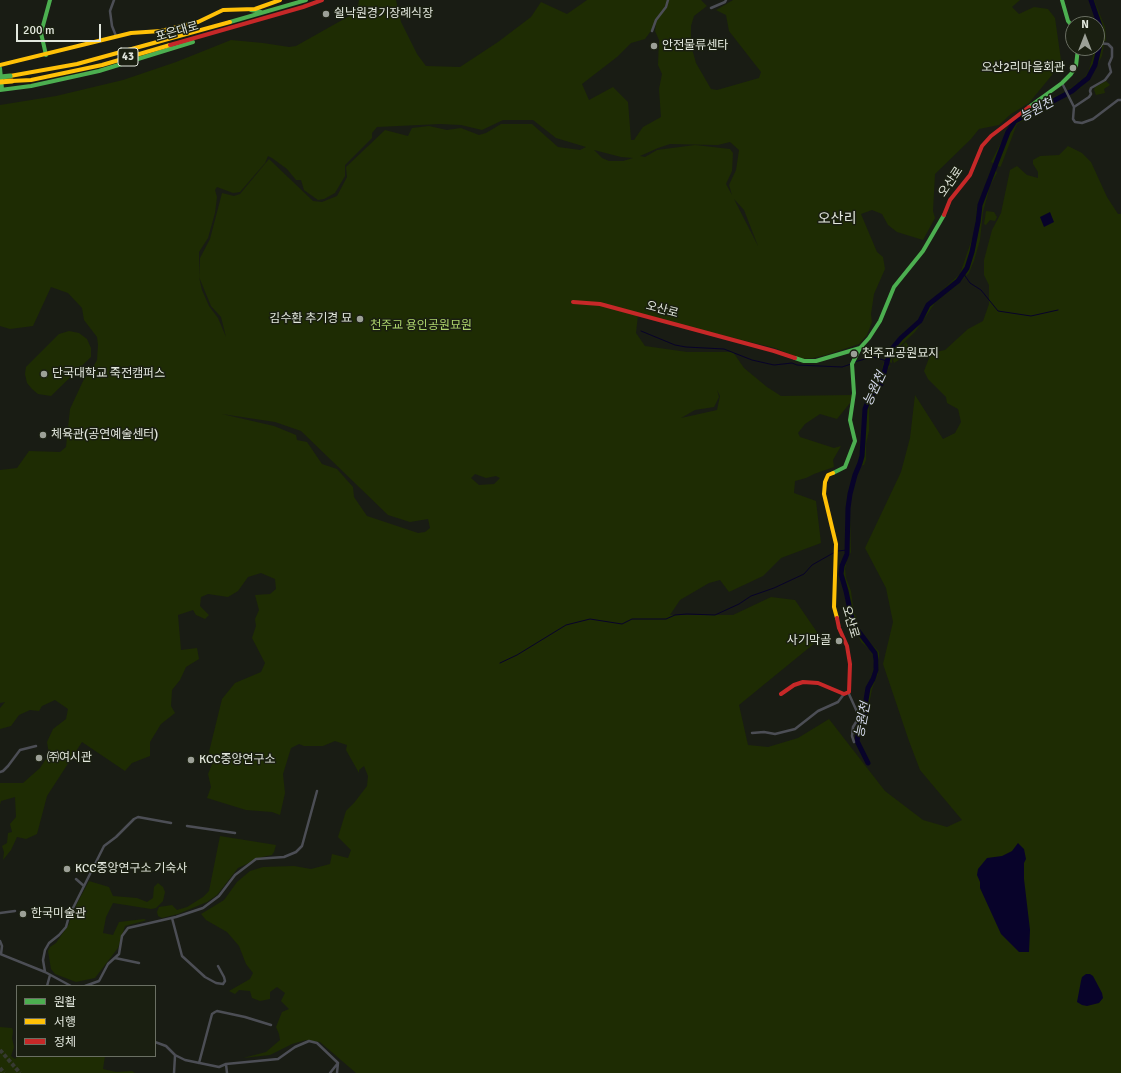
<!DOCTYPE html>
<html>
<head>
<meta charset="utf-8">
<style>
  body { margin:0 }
  #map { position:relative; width:1121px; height:1073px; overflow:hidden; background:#191c14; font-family:Signika,"Noto Sans KR",sans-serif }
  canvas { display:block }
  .legend { position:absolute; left:16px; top:985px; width:140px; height:72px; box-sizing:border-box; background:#1a1f11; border:1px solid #6a6f63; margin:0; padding:5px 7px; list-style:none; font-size:12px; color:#e2e7dd }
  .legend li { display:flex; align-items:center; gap:8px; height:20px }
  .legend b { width:20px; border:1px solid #6a6f63 }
  .north { position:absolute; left:1065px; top:16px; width:40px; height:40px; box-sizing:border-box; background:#1a1f11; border:1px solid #6a6f63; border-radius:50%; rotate:0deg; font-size:11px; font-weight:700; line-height:16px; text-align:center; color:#e2e7dd }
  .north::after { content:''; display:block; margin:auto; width:14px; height:18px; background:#9ca097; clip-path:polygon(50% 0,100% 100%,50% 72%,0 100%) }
  .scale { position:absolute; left:16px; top:24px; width:85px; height:18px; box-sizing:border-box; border:2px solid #e2e7dd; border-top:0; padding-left:5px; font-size:12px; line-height:14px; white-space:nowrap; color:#e2e7dd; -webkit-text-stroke:3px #1a1f11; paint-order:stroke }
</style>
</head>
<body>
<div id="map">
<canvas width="1121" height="1073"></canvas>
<ul class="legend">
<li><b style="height:5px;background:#4caf50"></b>원활</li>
<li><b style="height:5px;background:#ffc107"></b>서행</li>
<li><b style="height:5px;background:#c62828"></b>정체</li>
</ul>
<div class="north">N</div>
<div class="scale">200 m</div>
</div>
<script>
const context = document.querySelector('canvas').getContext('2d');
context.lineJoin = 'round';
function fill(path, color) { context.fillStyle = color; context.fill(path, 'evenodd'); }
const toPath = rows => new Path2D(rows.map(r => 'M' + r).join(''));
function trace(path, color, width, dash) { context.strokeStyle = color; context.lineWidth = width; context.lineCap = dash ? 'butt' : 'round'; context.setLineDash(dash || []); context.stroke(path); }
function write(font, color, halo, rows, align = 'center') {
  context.font = font + ' Signika,"Noto Sans KR",sans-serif'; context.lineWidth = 3; context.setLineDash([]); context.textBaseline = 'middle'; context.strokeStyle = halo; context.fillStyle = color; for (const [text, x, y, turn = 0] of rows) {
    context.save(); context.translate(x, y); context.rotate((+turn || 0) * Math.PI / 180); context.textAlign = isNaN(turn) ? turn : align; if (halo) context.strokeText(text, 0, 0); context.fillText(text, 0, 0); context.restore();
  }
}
fill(toPath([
  [359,0,396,0,401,22,417,54,426,66,460,67,498,42,531,17,541,2,567,14,587,0,701,0,707,6,694,16,691,26,691,45,696,63,711,89,717,90,759,78,761,72,729,31,726,15,716,10,733,0,1020,0,1012,7,1019,14,1034,7,1048,9,1055,18,1061,60,1052,75,1029,103,1011,114,999,125,979,129,971,139,935,174,933,211,935,218,923,240,897,232,888,225,882,214,872,210,861,214,877,252,883,257,885,269,874,294,871,314,872,322,867,335,859,344,826,355,813,358,801,359,775,348,638,315,636,333,645,346,687,352,733,352,744,368,767,387,781,396,852,395,850,403,837,419,820,414,805,424,798,433,800,437,834,448,841,446,833,460,834,467,814,474,806,478,795,481,794,493,816,501,821,543,781,558,763,576,729,592,720,580,709,583,680,600,670,615,733,615,771,597,795,600,821,638,739,705,748,745,768,747,798,738,829,719,885,791,923,820,947,827,962,820,920,770,909,741,883,664,893,622,886,588,865,548,901,472,910,438,915,395,943,439,955,433,961,422,958,409,947,403,946,397,928,379,924,371,931,353,945,350,968,329,983,321,989,304,989,285,984,275,984,260,992,230,1001,213,1010,170,1017,166,1027,175,1038,178,1038,172,1033,164,1033,160,1040,156,1059,155,1068,146,1082,153,1091,162,1107,197,1118,214,1121,214,1121,1073,356,1073,320,1042,306,1040,292,1044,270,1055,243,1058,266,1052,280,1040,279,1034,276,1027,282,1012,289,1009,281,1001,285,993,277,987,270,992,270,999,260,1001,252,998,250,991,239,990,235,994,229,991,250,979,253,973,246,964,239,946,227,932,206,920,201,914,224,900,237,882,250,871,263,867,294,866,311,869,330,864,332,854,348,858,351,850,338,837,346,811,354,803,367,786,368,776,364,766,359,770,359,773,346,750,347,745,335,741,323,746,304,746,299,744,291,748,283,774,285,793,280,815,272,812,246,810,207,798,211,787,208,774,213,762,209,752,222,699,235,683,261,672,265,663,252,638,256,626,255,619,259,610,255,595,270,594,276,589,275,579,261,573,248,577,238,591,228,597,208,594,201,597,200,606,209,615,205,619,196,615,193,610,178,615,181,650,197,648,199,659,186,667,180,680,172,690,171,706,175,713,161,724,150,742,150,756,132,763,125,771,82,742,47,796,37,834,26,839,17,837,11,850,3,860,4,852,2,846,7,843,8,833,12,832,10,824,16,817,15,797,1,801,0,805,0,783,23,783,40,768,49,754,47,742,53,729,66,719,68,709,55,700,42,706,39,711,30,710,19,715,11,726,0,729,0,708,5,702,0,703,0,470,17,468,29,451,60,452,66,447,70,409,84,379,92,369,97,360,98,345,97,337,84,320,82,308,68,293,51,287,33,326,10,329,0,326,0,105,56,96,123,80,176,62,231,40,263,43,289,47,296,46,351,15,358,6],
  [656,24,655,31,659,40,658,65,662,74,659,89,661,117,643,127,634,140,631,140,628,102,613,87,589,100,582,84,617,57,631,43,645,39],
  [503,120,533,120,556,138,586,147,580,150,558,147,532,124,501,124,486,133,479,135,461,128,447,130,429,126,412,128,408,136,385,130,346,167,347,177,337,196,322,202,313,201,269,159,240,194,234,196,222,193,210,239,200,258,199,277,211,306,221,317,226,337,218,318,209,306,202,290,199,277,199,252,208,238,215,213,217,197,215,190,217,187,233,193,240,192,265,163,268,156,272,158,287,169,296,180,301,180,304,190,318,200,324,199,335,193,345,176,345,165,372,138,372,133,377,127,440,124,461,125,482,130],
  [730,142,739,150,736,170,729,185,732,195,726,184,732,171,733,153,730,149,695,145,657,150,645,157,640,156,658,148,670,144,718,145],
  [594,150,621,157,633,158,623,161,609,161,602,158],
  [734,199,744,210,758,246],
  [717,390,720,396,717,410,681,418,695,410,714,407,719,397],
  [222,414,275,422,301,431,388,515,410,522,428,519,430,528,425,532,418,533,367,516,354,497,353,487,337,469,322,464,307,442,297,440,296,435,274,426],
  [475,474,486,478,496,476,500,478,494,484,479,485,471,478],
  [1092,0,1094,0,1105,27,1106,41,1101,41,1100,24],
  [1097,44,1100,44,1098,54,1095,65,1088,77,1095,65,1101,44,1104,45,1102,56,1091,77,1082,87,1069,95,1068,93,1088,78,1068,93,1067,91,1085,77,1089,70,1095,48,1097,48],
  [1106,81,1110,85,1104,89,1105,93,1096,95,1094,90,1095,87],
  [1064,92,1065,94,1063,96,1015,121,1008,132,996,165,991,162,1010,125,1015,120,1039,104],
  [1066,95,1063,98,1017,124,1001,166,1000,167,996,165,1009,132,1015,122],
  [992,166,994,168,979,205,978,222,971,251,966,268,957,280,927,304,920,321,914,328,901,338,890,350,887,360,884,359,890,350,901,338,920,321,927,304,960,274,974,233,977,207],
  [995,168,997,173,990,186,983,212,980,240,974,261,969,273,966,276,964,273,967,269,973,252,979,222,980,205],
  [986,211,994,212,997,217,995,221,990,220,986,225,984,224],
  [963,274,965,277,955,287,935,303,915,332,897,349,892,360,892,363,887,361,891,351,902,339,921,321,928,305,958,281],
  [69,331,79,333,87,339,91,348,91,357,51,396,38,394,32,389,27,383,25,374,26,367,59,334],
  [906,342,911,350,907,355,894,363,893,360,899,349],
  [883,363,891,366,889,367,881,387,880,385,877,384,880,381],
  [878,388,880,391,875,395,869,408,869,431,866,444,866,460,864,465,860,466,863,455,866,409,870,399],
  [855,483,850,503,850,512,851,552,847,560,845,569,846,578,851,591,854,613,857,618,852,619,839,572,845,551,847,551,841,566,840,575,848,599,841,574,842,567,848,554,848,508,853,484],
  [853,621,855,621,864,636,879,652,879,664,878,674,872,689,869,705,867,705,866,700,865,705,862,704,874,667,873,656,869,649,861,642,853,624,875,653,876,660,875,670,868,688,867,699,869,688,876,671,877,660,875,652,854,624],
  [220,836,276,845,274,852,272,855,262,857,238,868,217,895,207,902,178,914,162,918,158,916,157,912,159,907,172,905,177,910,187,907,203,897,209,891],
  [89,881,109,887,113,896,137,898,147,902,153,898,154,887,158,883,163,887,165,892,163,901,156,908,151,909,113,903,106,917,103,933,113,935,119,922,144,919,146,920,144,921,125,926,118,948,95,978,76,982,55,974,51,969,48,951,50,947,56,943,69,924,72,913],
  [0,1027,12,1028,13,1031,12,1038,14,1047,11,1056,15,1059,18,1056,105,1056,103,1069,116,1072,132,1071,135,1073,0,1073]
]), '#1e2c03');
fill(toPath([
  [1050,212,1054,222,1044,227,1040,217],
  [1018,843,1024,849,1026,859,1024,863,1024,879,1030,930,1029,952,1019,952,1001,934,980,888,980,882,977,875,978,869,987,858,1002,856,1012,851],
  [1086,974,1090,974,1093,976,1102,993,1103,998,1099,1003,1087,1006,1082,1005,1077,1002,1081,981,1082,977]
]), '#08032a');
trace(toPath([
  [963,273,970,283,981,290,998,311,1031,316,1058,310],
  [641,331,675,345,686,347,724,349,752,360,774,365,792,363,797,365,842,367,851,364],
  [854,362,873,357,887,361],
  [838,551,847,550],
  [500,663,517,655,566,625,590,619,622,624,632,619,666,619,675,615,687,614,715,615,739,604,751,596,774,588,804,574,812,565,835,552]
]), '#08032a', 1);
trace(toPath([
  [868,763,857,741,860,723,866,709,866,700,868,688,873,679,876,670,876,660,875,653,853,624,846,591,841,574,842,566,847,554,848,508,850,494,855,475,860,463,862,456,865,409,869,399,881,384,890,351,901,338,920,321,928,305,958,281,967,268,972,252,978,222,980,205,1008,132,1015,121,1072,91,1088,78,1095,65,1101,40,1101,29,1091,0]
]), '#08032a', 5);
trace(toPath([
  [0,1050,20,1073],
  [0,1068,4,1073]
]), '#373a32', 4, [4, 2]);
trace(toPath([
  [114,0,110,11,112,26,116,36],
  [711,8,725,2,726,0],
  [652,31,656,20,666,7,668,0],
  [1062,83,1074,107,1073,119,1075,122,1082,123,1093,119,1118,100,1121,100],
  [1074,107,1089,97,1091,94,1090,91,1091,88,1105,80,1111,72,1109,64,1112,57,1112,48,1108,44,1097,43],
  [849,694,858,714,858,719,853,727,852,736,854,742],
  [752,733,764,732,775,734,795,729,818,711,838,702,844,694],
  [0,772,3,771,8,766,20,750,36,746],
  [187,826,235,833],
  [76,879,84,886],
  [0,913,15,911],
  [172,918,182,956,205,977,216,983,223,984,225,981,224,977,218,966],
  [0,941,2,946,1,954],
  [0,954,45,972,71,986],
  [115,958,139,963],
  [45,972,43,960,45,950,49,943,59,935,66,927,69,916,104,846,116,837,134,819,138,817,171,823],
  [47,986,50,975],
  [85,986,99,981,108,964,119,954,122,936,128,928,176,917,203,908,219,896,235,875,256,859,284,857,296,852,302,846,317,791],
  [155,1042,166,1046,175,1055,185,1060,219,1067,226,1064,278,1059,295,1047,309,1041,317,1043,338,1063],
  [199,1063,212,1014,215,1012,217,1011,245,1017,271,1025],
  [226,1064,227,1073],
  [174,1073,175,1056],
  [330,1073,338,1063,337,1073]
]), '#4c4e55', 2.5);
trace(toPath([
  [1062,0,1068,21,1073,27],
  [251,10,261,12],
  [230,22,306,0],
  [46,55,41,33,50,0],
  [0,68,2,89],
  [0,90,31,86,99,71,193,42],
  [1029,107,1062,83,1071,74,1076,66,1078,48],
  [795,358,804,361,816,361,860,348],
  [833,473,845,467,855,441,850,420,854,393,852,364,860,348,869,338,880,321,894,287,923,251,944,215]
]), '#4caf50', 4);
trace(toPath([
  [0,65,131,33,161,31,198,22,223,10,255,9,280,0],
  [10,76,77,64,230,22],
  [12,81,31,80,102,65,170,45],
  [833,473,828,475,825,482,824,494,836,544,834,607,837,618]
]), '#ffc107', 4);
trace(toPath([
  [170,45,303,7,322,0],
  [944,215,950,200,970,175,982,146,991,136,1029,107],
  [573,302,600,304,774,351,795,358],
  [781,694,794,685,803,682,818,683,844,694,849,692,850,664,847,646,839,628,837,618]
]), '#c62828', 4);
trace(toPath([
  [0,77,10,76]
]), '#4caf50', 5);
trace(toPath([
  [0,82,12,81]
]), '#ffc107', 5);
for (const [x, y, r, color] of [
  [326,14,4,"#9ca097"],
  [654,46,4,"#9ca097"],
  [1073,68,4,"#9ca097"],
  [360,319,4,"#9ca097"],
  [854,354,4,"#9ca097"],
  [44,374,4,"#9ca097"],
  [43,435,4,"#9ca097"],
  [839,641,4,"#9ca097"],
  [39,758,4,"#9ca097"],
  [191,760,4,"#9ca097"],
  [67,869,4,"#9ca097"],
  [23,914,4,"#9ca097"]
]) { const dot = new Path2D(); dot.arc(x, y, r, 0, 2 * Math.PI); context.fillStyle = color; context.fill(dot); trace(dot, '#1a1f11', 1.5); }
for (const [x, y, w] of [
  [128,57,20]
]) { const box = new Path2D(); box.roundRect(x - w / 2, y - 9, w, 18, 3); context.fillStyle = '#1a1f11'; context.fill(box); trace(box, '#e2e7dd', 1); }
write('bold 11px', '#e2e7dd', null, [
  ["43",128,57]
]);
write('12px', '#e2e7dd', '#1a1f11', [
  ["쉴낙원경기장례식장",334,14],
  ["안전물류센타",662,46],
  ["오산2리마을회관",1065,68,"right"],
  ["김수환 추기경 묘",352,319,"right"],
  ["천주교공원묘지",862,354],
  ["단국대학교 죽전캠퍼스",52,374],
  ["체육관(공연예술센터)",51,435],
  ["사기막골",831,641,"right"],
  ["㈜여시관",47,758],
  ["KCC중앙연구소",199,760],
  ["KCC중앙연구소 기숙사",75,869],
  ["한국미술관",31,914]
], 'left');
write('12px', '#e2e7dd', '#1a1f11', [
  ["포은대로",177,32,-16],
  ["오산로",951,182,-56],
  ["오산로",662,310,15],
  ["오산로",850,622,73]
]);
write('12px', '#acd26c', '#1a1f11', [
  ["천주교 용인공원묘원",421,326]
]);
write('italic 13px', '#d6daee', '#1a1f11', [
  ["능원천",1037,110,-28],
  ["능원천",875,389,-65],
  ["능원천",863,720,-79]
]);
write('14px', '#e2e7dd', '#1a1f11', [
  ["오산리",837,219]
]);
</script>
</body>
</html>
